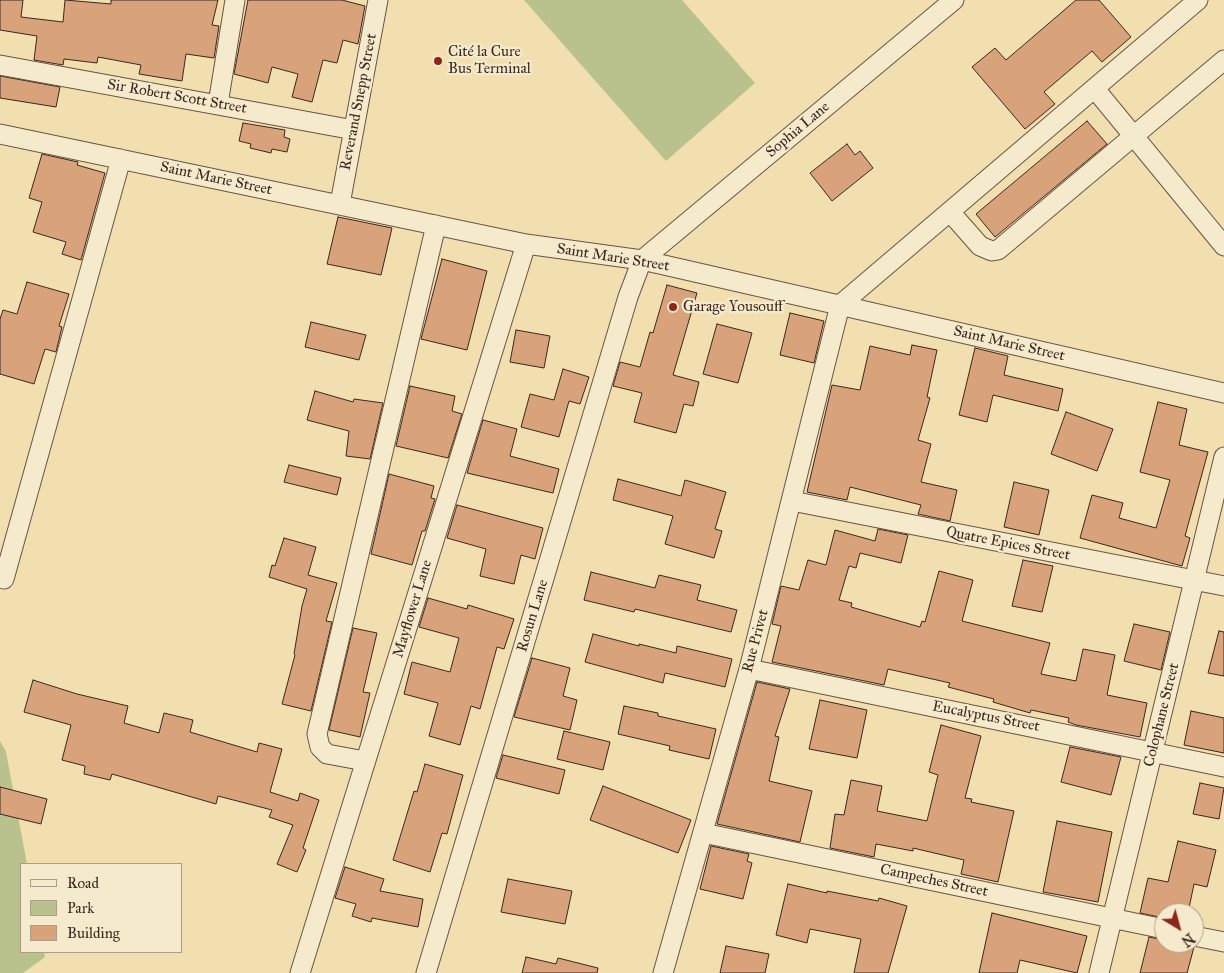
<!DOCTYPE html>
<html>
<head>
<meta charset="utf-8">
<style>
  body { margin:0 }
  #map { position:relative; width:1224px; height:973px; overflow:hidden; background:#f1dfb0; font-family:"IM FELL Great Primer",serif }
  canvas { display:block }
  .legend { position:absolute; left:20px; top:863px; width:162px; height:90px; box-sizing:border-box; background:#f6eacc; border:1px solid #ab9c87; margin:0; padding:6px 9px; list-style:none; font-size:15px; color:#3b271f }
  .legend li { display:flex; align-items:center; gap:10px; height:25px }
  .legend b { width:25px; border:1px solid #ab9c87 }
  .north { position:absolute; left:1154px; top:903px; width:50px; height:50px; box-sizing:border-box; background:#f6eacc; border:1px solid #ab9c87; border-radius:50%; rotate:143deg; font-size:14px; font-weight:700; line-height:20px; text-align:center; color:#3b271f }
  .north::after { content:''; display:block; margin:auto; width:18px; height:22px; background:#8f2418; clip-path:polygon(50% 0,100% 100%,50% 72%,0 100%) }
</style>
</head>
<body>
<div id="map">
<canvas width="1224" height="973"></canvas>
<ul class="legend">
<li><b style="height:6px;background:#f6eacc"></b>Road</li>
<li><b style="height:14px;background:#b9c28c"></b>Park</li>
<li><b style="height:14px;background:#d8a37a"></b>Building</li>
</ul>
<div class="north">N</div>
</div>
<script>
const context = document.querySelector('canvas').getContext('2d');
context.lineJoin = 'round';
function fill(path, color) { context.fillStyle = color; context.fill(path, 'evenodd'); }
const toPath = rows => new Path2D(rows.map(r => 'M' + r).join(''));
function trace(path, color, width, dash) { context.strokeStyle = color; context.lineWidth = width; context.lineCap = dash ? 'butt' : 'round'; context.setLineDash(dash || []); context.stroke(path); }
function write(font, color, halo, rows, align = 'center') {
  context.font = font + ' "IM FELL Great Primer",serif'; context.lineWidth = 4.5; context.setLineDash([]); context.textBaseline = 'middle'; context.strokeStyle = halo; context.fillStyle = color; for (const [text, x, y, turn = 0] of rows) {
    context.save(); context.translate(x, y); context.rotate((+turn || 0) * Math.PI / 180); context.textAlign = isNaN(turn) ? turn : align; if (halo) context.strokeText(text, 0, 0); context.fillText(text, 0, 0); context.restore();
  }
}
fill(toPath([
  [524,0,682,0,755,83,666,161],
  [0,741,6,752,27,864,21,864,21,952,44,952,45,957,23,973,0,973]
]), '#b9c28c');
const building = toPath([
  [0,0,23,0,21,17,63,22,65,0,111,4,111,0,218,0,212,25,219,26,214,58,186,54,182,81,139,74,141,65,98,57,97,63,64,59,63,65,34,60,37,36,0,30,0,0],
  [248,0,342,0,365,6,358,44,343,40,337,63,323,60,312,102,292,97,298,74,272,67,268,83,234,74,248,0],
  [1076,0,1099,0,1131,37,1102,62,1092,51,1044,92,1055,104,1025,129,972,67,995,48,1006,60,1076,0],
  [0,76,60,87,56,107,0,98,0,76],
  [1087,121,1107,144,995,237,976,214,1087,121],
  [243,123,285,130,284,137,290,139,287,152,272,149,271,153,250,148,251,144,239,141,243,123],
  [847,144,855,155,860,151,873,168,832,201,810,173,847,144],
  [42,154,78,162,77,165,105,173,81,260,62,254,66,242,33,232,42,202,29,198,42,154],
  [338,217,392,228,381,275,327,264,338,217],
  [442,259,487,271,467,350,421,339,442,259],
  [27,282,69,294,59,326,62,327,56,352,45,349,34,384,0,374,0,319,3,310,17,314,27,282],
  [667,285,697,293,673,375,699,382,693,406,684,404,676,433,634,422,642,393,613,386,620,362,640,367,650,332,653,333,667,285],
  [790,313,824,321,814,363,780,355,790,313],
  [311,322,366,335,359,360,305,347,311,322],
  [717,324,752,333,738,383,703,374,717,324],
  [516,330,550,336,544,368,510,362,516,330],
  [912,345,937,350,927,397,930,398,918,440,931,444,921,482,957,490,950,521,918,514,921,505,850,487,847,500,807,492,832,385,860,390,870,346,910,355,912,345],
  [975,348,1008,356,1004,375,1063,389,1058,411,993,395,987,422,959,415,975,348],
  [563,369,589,377,580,404,569,401,559,437,521,427,530,394,554,400,563,369],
  [410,386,455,396,452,411,462,414,448,458,396,446,410,386],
  [315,391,353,402,354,399,383,403,370,459,346,456,349,431,307,420,315,391],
  [1158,402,1187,409,1179,445,1208,452,1185,536,1190,538,1182,566,1080,538,1092,495,1123,503,1119,518,1156,528,1170,480,1140,472,1158,402],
  [1066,412,1113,429,1097,471,1051,454,1066,412],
  [483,420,517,429,510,456,559,469,553,493,467,473,483,420],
  [289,465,341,478,337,495,284,482,289,465],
  [389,474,434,486,431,498,435,499,425,531,422,531,412,565,371,554,389,474],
  [618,479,681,496,685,480,726,492,715,529,722,531,714,558,665,544,673,516,613,500,618,479],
  [1014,482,1049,490,1039,535,1004,527,1014,482],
  [457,505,543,528,535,559,521,555,514,584,480,576,486,549,447,538,457,505],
  [878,529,908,535,901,563,860,553,856,568,849,566,839,600,852,603,851,607,920,627,922,621,925,622,939,571,973,580,962,621,1050,643,1041,674,1076,681,1083,649,1115,655,1107,695,1147,703,1140,737,1076,725,1068,722,1069,718,1031,710,1030,713,993,702,994,699,948,687,950,683,888,669,884,685,772,662,781,626,772,624,781,586,799,590,808,560,826,565,835,530,875,541,878,529],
  [284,538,316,547,308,575,337,583,326,621,332,622,311,711,282,704,295,655,294,654,302,606,307,589,269,577,272,565,275,566,284,538],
  [1023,560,1053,566,1042,612,1012,606,1023,560],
  [591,572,655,588,659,575,701,585,697,600,737,610,731,632,635,609,634,612,584,600,591,572],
  [428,598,467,609,468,605,514,619,504,649,497,647,480,709,471,706,460,745,429,736,438,703,404,694,412,662,450,672,459,638,419,627,428,598],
  [1134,624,1170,632,1161,670,1124,661,1134,624],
  [353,628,377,633,363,692,370,693,360,737,329,730,353,628],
  [1219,631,1224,632,1224,676,1208,673,1219,631],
  [593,634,639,646,639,644,676,653,677,646,732,659,725,687,665,673,663,683,585,662,593,634],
  [532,658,570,668,563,696,577,700,570,730,514,717,532,658],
  [33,680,77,694,128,706,124,723,159,733,164,713,193,720,190,732,257,752,259,743,282,749,270,792,298,801,300,793,319,800,303,848,306,850,297,872,277,864,293,825,269,817,272,810,218,796,216,804,112,774,110,780,84,774,85,766,62,760,71,725,24,712,33,680],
  [757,682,790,689,775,736,779,737,769,781,812,791,800,842,717,824,757,682],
  [820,700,867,710,857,758,809,749,820,700],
  [624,706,658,713,658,716,716,729,709,759,669,750,670,746,618,734,624,706],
  [1191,711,1224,718,1224,753,1184,745,1191,711],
  [941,725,981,736,965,798,972,799,971,802,1014,811,998,882,961,874,964,860,913,848,913,851,876,844,874,857,830,848,835,814,844,815,851,780,882,786,877,811,927,821,938,775,929,772,941,725],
  [564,731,610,742,603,770,557,759,564,731],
  [1070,747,1121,757,1111,795,1061,782,1070,747],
  [503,755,565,770,559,794,496,778,503,755],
  [425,764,463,775,447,834,442,833,430,872,393,860,414,791,417,792,425,764],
  [1200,783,1224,788,1219,819,1193,814,1200,783],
  [603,786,691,820,678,853,590,820,603,786],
  [0,787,47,799,41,824,0,814,0,787],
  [1057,821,1112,832,1098,902,1043,892,1057,821],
  [1178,841,1216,850,1207,887,1194,884,1188,913,1164,913,1164,918,1140,913,1148,878,1168,882,1178,841],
  [711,846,749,854,747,861,752,863,743,899,700,889,711,846],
  [345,867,384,879,380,891,423,899,418,927,372,918,371,922,352,916,356,904,335,898,345,867],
  [508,879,572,891,565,924,501,912,508,879],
  [788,884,827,893,827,891,878,901,879,898,907,906,888,973,854,973,861,939,810,929,807,943,776,935,788,884],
  [992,913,1087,936,1077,973,1020,960,1017,973,979,973,992,913],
  [1149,937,1164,940,1164,943,1186,943,1194,947,1187,973,1140,973,1149,937],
  [726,946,769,954,765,973,720,973,726,946],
  [526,957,556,964,558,958,598,968,597,973,522,973,526,957]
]);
fill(building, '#d8a37a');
trace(building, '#3b271f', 1);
const minor = toPath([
  [0,65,354,130],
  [1095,89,1224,246],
  [218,104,235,0],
  [0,134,526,244,642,260,1224,393],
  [340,204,378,0],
  [951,213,980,246,992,251,998,250,1224,60],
  [642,260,954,0],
  [792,501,1224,586],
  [4,579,121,159],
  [749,669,1224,767],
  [365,761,327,754,320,747,317,734,436,225],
  [703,833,1164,929],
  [1194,936,1224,942],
  [300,973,526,244],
  [426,973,628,297,642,260],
  [663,973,749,669,840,305,1198,0],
  [1099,973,1224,457]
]);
trace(minor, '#685543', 21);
trace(minor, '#f6eacc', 19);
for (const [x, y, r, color] of [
  [438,61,5,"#8f2418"],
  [673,307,5,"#8f2418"]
]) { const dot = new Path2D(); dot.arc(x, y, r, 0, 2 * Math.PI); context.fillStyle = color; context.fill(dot); trace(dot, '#f6eacc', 2); }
write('15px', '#3b271f', '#f6eacc', [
  ["Cité la Cure",448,52],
  ["Bus Terminal",448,69],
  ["Garage Yousouff",683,307]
], 'left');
write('15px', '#3b271f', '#f6eacc', [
  ["Sir Robert Scott Street",177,97,10],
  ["Reverand Snepp Street",359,102,-79],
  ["Sophia Lane",798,130,-40],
  ["Saint Marie Street",216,179,12],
  ["Saint Marie Street",613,258,9],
  ["Saint Marie Street",1009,344,13],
  ["Quatre Epices Street",1008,544,11],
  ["Mayflower Lane",413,609,-73],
  ["Rosun Lane",533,616,-73],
  ["Rue Privet",756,641,-75],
  ["Colophane Street",1162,715,-76],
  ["Eucalyptus Street",986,717,11],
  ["Campeches Street",934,881,12]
]);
</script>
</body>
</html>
